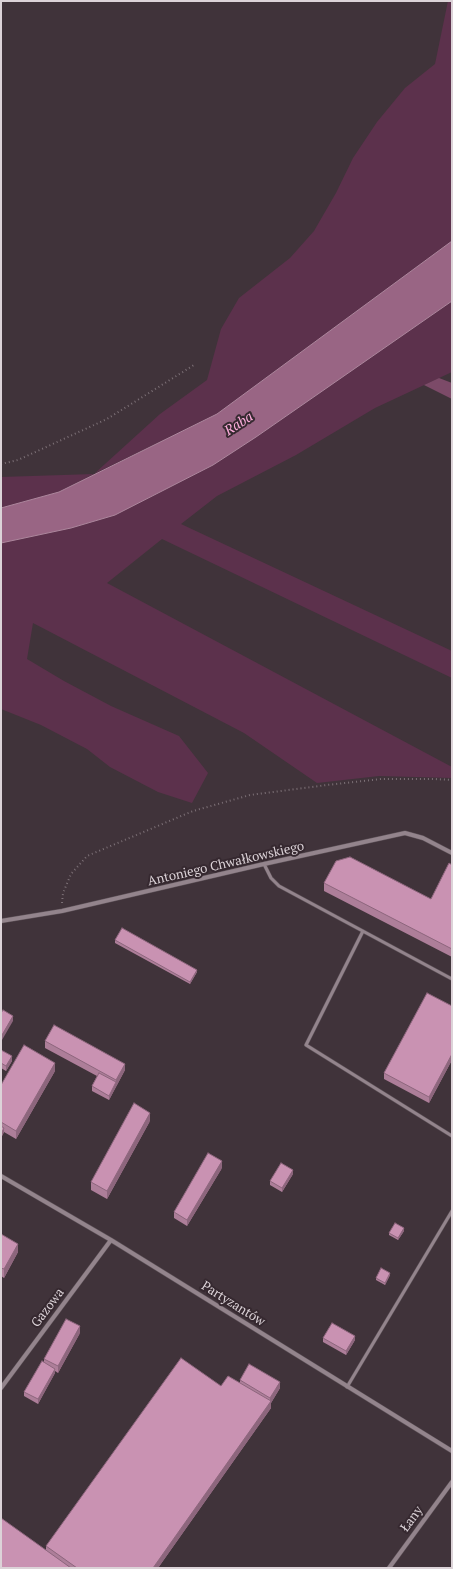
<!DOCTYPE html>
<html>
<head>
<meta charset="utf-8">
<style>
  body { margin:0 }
  #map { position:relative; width:453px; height:1569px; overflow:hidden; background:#40333a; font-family:"PT Serif",serif }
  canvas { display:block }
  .frame { position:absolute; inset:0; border:2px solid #dcd3d8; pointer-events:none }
</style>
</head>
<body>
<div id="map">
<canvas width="453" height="1569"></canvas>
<div class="frame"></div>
</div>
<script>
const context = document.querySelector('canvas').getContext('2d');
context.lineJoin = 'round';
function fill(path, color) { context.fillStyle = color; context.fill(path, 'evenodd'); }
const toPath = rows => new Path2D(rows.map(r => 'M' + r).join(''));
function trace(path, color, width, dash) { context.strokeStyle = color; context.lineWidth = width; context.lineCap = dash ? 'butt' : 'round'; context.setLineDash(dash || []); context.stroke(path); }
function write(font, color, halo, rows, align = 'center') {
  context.font = font + ' "PT Serif",serif'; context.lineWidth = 4; context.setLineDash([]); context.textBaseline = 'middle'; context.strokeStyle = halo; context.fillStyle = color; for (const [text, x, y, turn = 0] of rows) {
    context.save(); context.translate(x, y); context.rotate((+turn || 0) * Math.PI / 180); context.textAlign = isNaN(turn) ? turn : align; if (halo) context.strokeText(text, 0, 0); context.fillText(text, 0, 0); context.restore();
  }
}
fill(toPath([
  [448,1,452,1,452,241,217,414,94,474,59,492,1,508,1,477,94,474,160,414,207,380,221,329,239,298,290,258,314,231,336,193,353,158,377,122,405,88,435,64],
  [452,301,452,372,375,408,296,455,217,496,181,524,452,651,452,678,162,539,107,583,452,767,452,778,379,776,317,783,244,733,33,623,27,659,64,681,111,706,179,736,208,773,192,803,158,792,110,767,87,749,41,725,1,709,1,543,71,528,115,515,213,465,256,437]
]), '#5c314c');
fill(toPath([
  [439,378,452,383,452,399,424,385]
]), '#7c4a68');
const water = toPath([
  [452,241,452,301,256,437,213,465,115,515,71,528,1,543,1,508,59,492,217,414,452,241]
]);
fill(water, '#996584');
trace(water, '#ad869d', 1);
const lane = toPath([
  [264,864,271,878,279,886,452,979],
  [363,931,306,1045,452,1136],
  [347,1387,452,1211]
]);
const street = toPath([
  [1,921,62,911,264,864,405,833,423,838,452,853],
  [1,1176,111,1240,452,1451],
  [1,1388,111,1240],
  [389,1568,452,1482]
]);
trace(lane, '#5d5258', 4);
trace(street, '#5d5258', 5);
trace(toPath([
  [1,464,18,460,107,419,194,365],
  [62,903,63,893,71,874,87,856,193,811,250,795,327,785,381,779,434,779,452,780]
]), '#7c7076', 2, [1, 3]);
trace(lane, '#93848c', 3);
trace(street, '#93848c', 4);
fill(toPath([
  [452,865,452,957,324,891,324,883,431,899],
  [115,940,197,972,190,984,115,943],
  [452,1006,452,1060,429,1103,384,1079,384,1073],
  [45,1041,125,1070,109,1100,92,1091,92,1086,97,1076,45,1048],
  [1,1050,12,1061,6,1071,1,1068],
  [55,1071,16,1139,4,1132,1,1138,1,1085],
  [150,1121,107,1199,91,1190,91,1182],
  [222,1168,187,1226,174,1218,174,1212],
  [293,1174,282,1192,270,1185,270,1181],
  [404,1231,398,1240,389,1235,389,1233],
  [1,1234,18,1252,4,1278,1,1276],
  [390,1275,385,1285,376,1280,376,1278],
  [80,1333,58,1373,55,1371,55,1373,38,1404,24,1396,24,1392,44,1363,44,1359],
  [323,1338,355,1340,346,1355,323,1342],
  [240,1380,280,1388,271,1403,271,1408,158,1568,1,1568,46,1550,46,1546,221,1386,240,1383]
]), '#ad7e99');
fill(toPath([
  [197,970,197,972,190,984,190,982],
  [13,1016,13,1021,2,1040,2,1035],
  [452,1054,452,1060,429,1103,429,1097],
  [12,1056,12,1061,6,1071,6,1066],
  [55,1063,55,1071,16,1139,16,1131],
  [125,1064,125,1070,109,1100,109,1096,116,1082,116,1080],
  [150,1113,150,1121,107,1199,107,1191],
  [4,1128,4,1132,1,1138,1,1134],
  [222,1161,222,1168,187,1226,187,1220],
  [293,1170,293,1174,282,1192,282,1188],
  [404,1228,404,1231,398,1240,398,1238],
  [18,1244,18,1252,4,1278,4,1269],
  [390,1273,390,1275,385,1285,385,1283],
  [80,1326,80,1333,58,1373,58,1366],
  [355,1336,355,1340,346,1355,346,1351],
  [55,1369,55,1373,38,1404,38,1399],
  [280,1382,280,1388,271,1403,271,1408,158,1568,153,1568,270,1402,270,1398]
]), '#8d667d');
const building = toPath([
  [350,857,431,899,449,863,452,865,452,949,324,883,336,861,350,857],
  [122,928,197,970,190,982,115,940,122,928],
  [427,993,452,1006,452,1054,429,1097,384,1073,427,993],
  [3,1010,13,1016,2,1035,1,1035,1,1013,3,1010],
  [54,1025,125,1064,116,1080,45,1041,54,1025],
  [24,1045,55,1063,16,1131,1,1122,1,1085,24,1045],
  [1,1050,12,1056,6,1066,1,1063,1,1050],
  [99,1073,116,1082,109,1096,92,1086,99,1073],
  [134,1103,150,1113,107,1191,91,1182,134,1103],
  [1,1126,4,1128,1,1134,1,1126],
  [208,1153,222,1161,187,1220,174,1212,208,1153],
  [281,1163,293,1170,282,1188,270,1181,281,1163],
  [395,1223,404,1228,398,1238,389,1233,395,1223],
  [1,1234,18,1244,4,1269,1,1268,1,1234],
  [381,1268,390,1273,385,1283,376,1278,381,1268],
  [66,1319,80,1326,58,1366,44,1359,66,1319],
  [332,1323,355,1336,346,1351,323,1338,332,1323],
  [181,1358,221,1386,228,1376,271,1401,153,1568,77,1568,46,1546,181,1358],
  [42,1361,55,1369,38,1399,24,1392,42,1361],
  [249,1364,280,1382,270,1398,240,1380,249,1364],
  [1,1518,71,1568,1,1568,1,1518]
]);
fill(building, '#c992b2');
trace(building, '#8d667d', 1);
write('13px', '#dcd3d8', '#362930', [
  ["Antoniego Chwałkowskiego",226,864,-13],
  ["Partyzantów",233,1304,32],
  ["Gazowa",48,1308,-53],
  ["Łany",412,1519,-54]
]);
write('italic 14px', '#fbacda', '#362930', [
  ["Raba",239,424,-33]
]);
</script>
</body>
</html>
